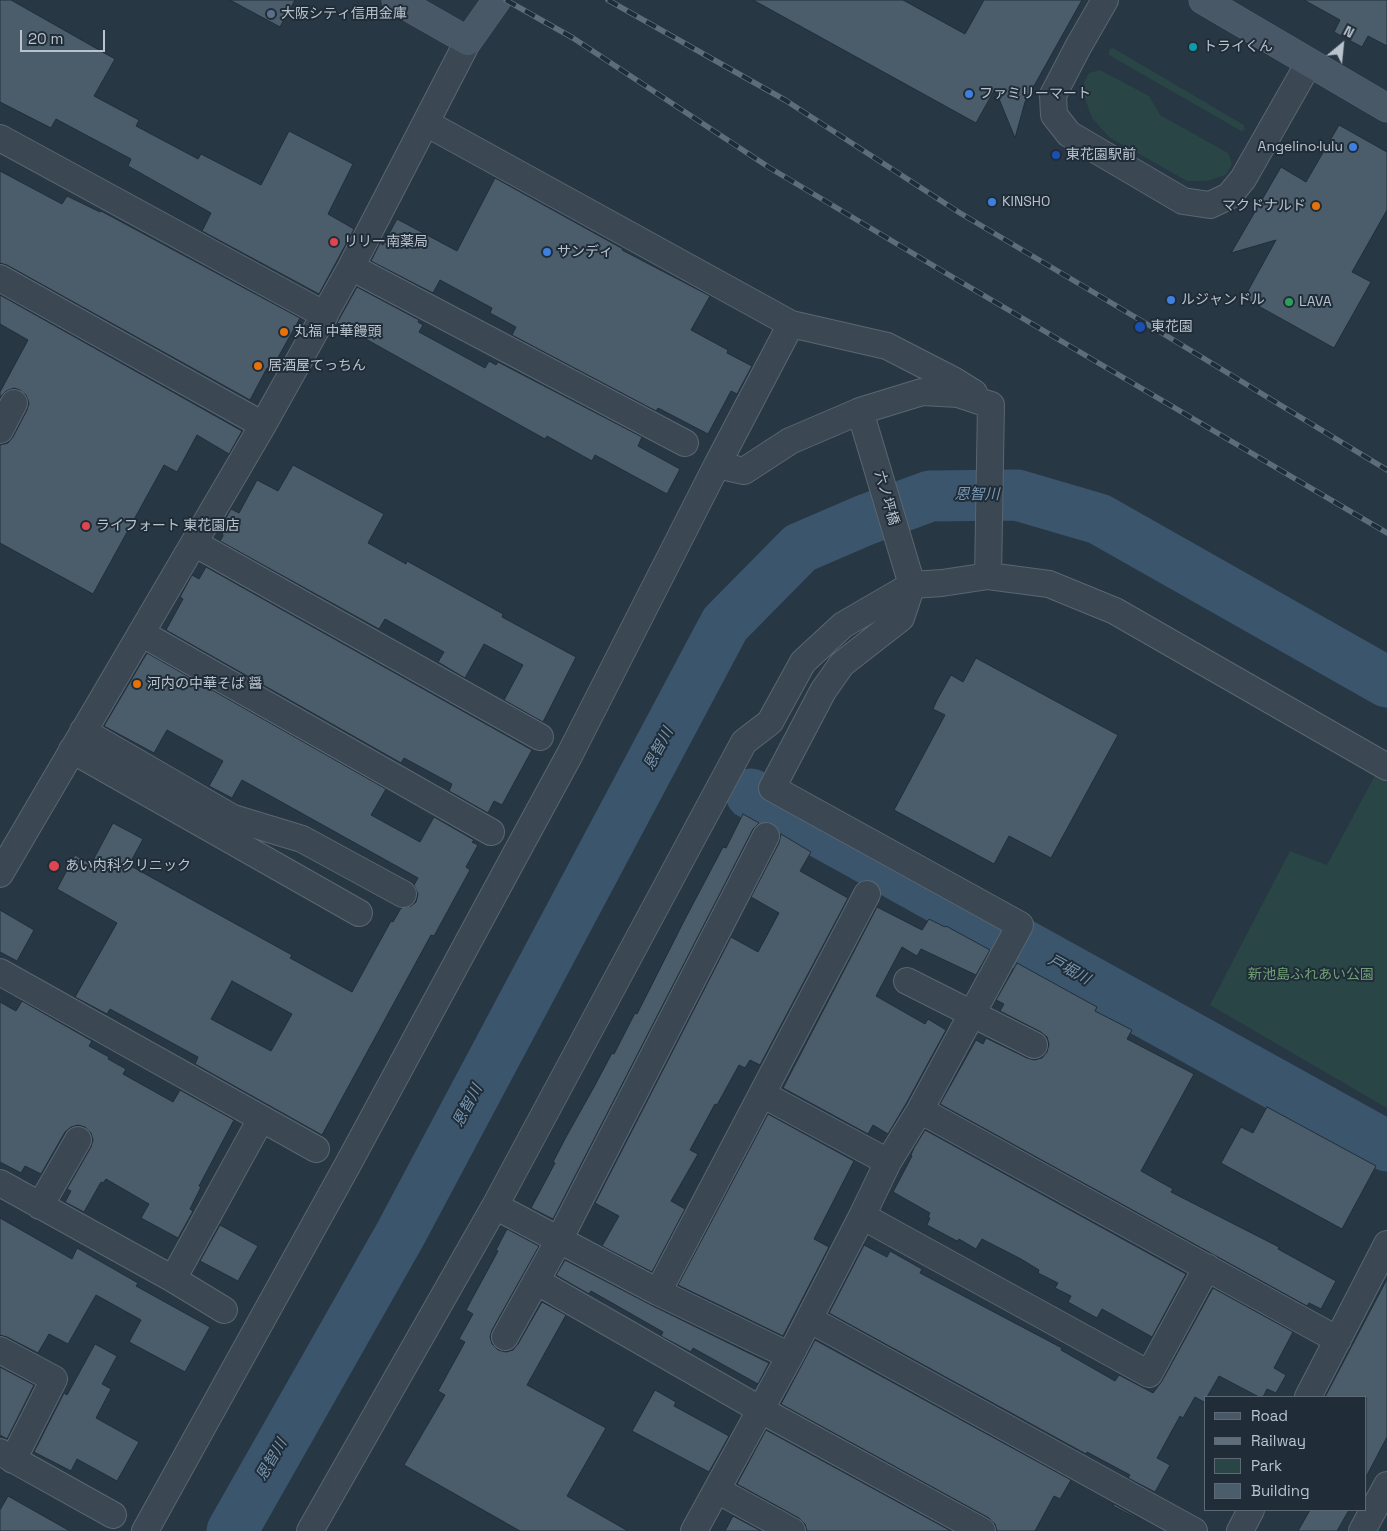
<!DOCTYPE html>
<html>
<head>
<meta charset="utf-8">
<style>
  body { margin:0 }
  #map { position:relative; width:1387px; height:1531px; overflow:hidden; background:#273744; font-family:"Space Grotesk",sans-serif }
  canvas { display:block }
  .legend { position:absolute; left:1204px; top:1396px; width:162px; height:115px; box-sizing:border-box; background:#202d39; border:1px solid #5d6974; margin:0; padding:6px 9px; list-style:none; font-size:15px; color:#b9c3cd }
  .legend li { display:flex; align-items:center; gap:10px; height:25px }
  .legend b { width:25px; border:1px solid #5d6974 }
  .north { position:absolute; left:1317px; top:20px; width:50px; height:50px; -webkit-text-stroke:4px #202d39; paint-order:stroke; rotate:28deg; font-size:14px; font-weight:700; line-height:20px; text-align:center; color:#b9c3cd }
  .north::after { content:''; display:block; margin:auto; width:18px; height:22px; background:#b9c3cd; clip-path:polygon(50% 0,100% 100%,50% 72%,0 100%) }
  .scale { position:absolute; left:20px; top:30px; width:85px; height:22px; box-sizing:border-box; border:2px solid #b9c3cd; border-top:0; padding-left:6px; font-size:15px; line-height:18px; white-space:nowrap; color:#b9c3cd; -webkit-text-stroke:4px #202d39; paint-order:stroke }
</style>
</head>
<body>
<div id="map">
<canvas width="1387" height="1531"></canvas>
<ul class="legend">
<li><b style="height:6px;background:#495867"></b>Road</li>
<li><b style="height:6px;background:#5d6d7b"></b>Railway</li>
<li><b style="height:14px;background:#294545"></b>Park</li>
<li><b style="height:14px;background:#4b5d6a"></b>Building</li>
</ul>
<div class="north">N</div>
<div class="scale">20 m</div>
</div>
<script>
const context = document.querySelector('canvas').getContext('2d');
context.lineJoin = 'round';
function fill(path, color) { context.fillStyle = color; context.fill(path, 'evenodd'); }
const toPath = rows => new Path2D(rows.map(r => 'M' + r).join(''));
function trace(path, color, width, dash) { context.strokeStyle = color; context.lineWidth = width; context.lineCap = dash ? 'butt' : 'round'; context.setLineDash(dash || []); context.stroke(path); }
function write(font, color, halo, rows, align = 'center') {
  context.font = font + ' "Space Grotesk","Noto Sans JP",sans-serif'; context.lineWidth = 4; context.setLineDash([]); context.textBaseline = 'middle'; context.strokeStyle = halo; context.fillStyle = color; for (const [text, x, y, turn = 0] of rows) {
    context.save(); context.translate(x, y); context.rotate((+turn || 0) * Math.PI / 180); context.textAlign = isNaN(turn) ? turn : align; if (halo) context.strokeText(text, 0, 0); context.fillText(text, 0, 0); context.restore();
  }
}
fill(toPath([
  [1113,48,1244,125,1245,130,1241,131,1109,55,1109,50],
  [1100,70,1149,96,1160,115,1228,153,1232,164,1226,175,1207,181,1187,181,1109,137,1092,118,1085,99,1084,82,1089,73],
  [1378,770,1387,775,1387,1108,1210,1005,1290,851,1327,865]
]), '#294545');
trace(toPath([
  [751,794,1387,1146],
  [232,1531,401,1233,725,624,800,548,865,520,930,496,1017,495,1099,519,1387,682]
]), '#3a556c', 51);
const building = toPath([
  [0,0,11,0,115,59,94,96,139,120,136,126,198,159,201,154,261,185,289,131,353,164,328,214,354,229,319,294,202,231,211,213,128,166,131,159,56,119,51,128,0,102,0,0],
  [230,0,295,0,280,27,230,0],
  [753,0,903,0,965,34,984,0,1082,0,1025,102,1015,138,995,89,976,123,753,0],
  [1304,0,1387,0,1387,46,1368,36,1362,47,1334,32,1340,20,1304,0],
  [1339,125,1387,152,1387,210,1352,272,1371,282,1334,348,1244,298,1276,240,1231,253,1281,167,1306,182,1339,125],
  [0,171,62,204,67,196,100,212,101,211,300,318,271,370,267,368,250,400,7,265,0,263,0,171],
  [495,178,623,249,622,250,710,296,691,330,728,350,727,353,752,366,737,394,731,391,708,434,658,408,656,411,512,335,516,327,490,313,492,308,440,280,433,293,371,261,380,243,383,245,397,219,457,251,495,178],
  [357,287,419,320,418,322,423,325,419,332,485,368,489,361,496,365,498,362,642,437,638,446,680,469,667,494,595,455,592,461,547,436,545,439,337,323,357,287],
  [0,295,242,431,229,454,197,435,177,472,164,465,93,594,0,543,0,445,8,443,13,437,27,410,29,403,26,395,20,390,14,388,6,391,0,397,0,392,28,340,0,324,0,295],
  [293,465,384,514,368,543,406,564,407,561,503,614,502,617,576,657,543,722,504,700,523,665,484,644,465,678,438,662,444,652,385,619,379,629,220,541,223,536,221,527,231,509,239,513,257,480,278,491,293,465],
  [206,567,532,750,502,805,494,801,488,813,449,791,452,784,404,758,401,763,166,630,183,599,180,597,192,575,199,579,206,567],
  [147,653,386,789,371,815,420,842,434,817,474,840,472,842,478,845,466,867,470,870,434,936,431,935,322,1135,195,1064,198,1057,110,1009,107,1014,75,997,117,923,57,889,75,855,91,864,113,823,143,839,129,865,292,955,290,958,352,992,391,921,393,922,401,908,411,906,416,902,418,894,414,885,418,878,242,780,232,798,209,786,223,761,167,730,154,753,104,726,147,653],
  [232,981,292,1014,271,1051,211,1019,232,981],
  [976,658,1118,735,1051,858,1009,836,994,864,894,810,945,715,933,709,937,700,951,675,963,682,976,658],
  [743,814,759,823,753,829,553,1219,531,1208,555,1163,553,1162,566,1137,594,1087,612,1053,614,1054,635,1013,637,1014,685,919,723,847,726,848,743,814],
  [781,834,811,852,800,871,848,898,760,1065,750,1060,745,1068,739,1065,717,1105,715,1104,690,1150,698,1154,671,1201,685,1209,652,1272,602,1246,619,1216,595,1203,731,937,758,952,779,913,751,897,779,843,781,834],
  [877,907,922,930,929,919,945,927,946,926,990,950,976,975,921,949,917,956,902,947,876,996,925,1024,928,1019,946,1030,907,1102,888,1134,873,1125,868,1134,783,1088,877,907],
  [0,910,34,930,17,961,0,952,0,910],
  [1017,963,1097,1007,1095,1011,1132,1030,1127,1039,1194,1074,1141,1171,1173,1189,1171,1192,1279,1247,1278,1249,1336,1281,1321,1309,1309,1303,1307,1306,940,1104,976,1040,983,1044,986,1038,1027,1058,1034,1060,1042,1058,1047,1052,1049,1044,1047,1037,1041,1032,1000,1011,1004,1004,996,1000,1017,963],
  [22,1001,92,1041,89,1046,109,1057,108,1059,126,1069,123,1074,173,1102,180,1090,234,1120,199,1186,201,1187,190,1209,193,1211,178,1238,141,1218,149,1204,106,1179,103,1183,101,1182,84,1212,65,1202,71,1191,67,1189,91,1147,93,1140,91,1133,85,1127,78,1125,71,1127,65,1132,41,1174,25,1166,21,1173,0,1162,0,1002,16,1011,22,1001],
  [1267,1107,1376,1166,1342,1229,1221,1163,1241,1127,1253,1133,1267,1107],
  [768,1114,854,1161,814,1239,829,1247,783,1336,678,1285,768,1114],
  [925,1130,1186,1274,1152,1337,1102,1309,1097,1318,1068,1302,1071,1296,1055,1288,1058,1283,1038,1273,1039,1270,1021,1259,982,1239,976,1249,959,1239,957,1241,927,1225,930,1218,928,1217,930,1213,893,1192,912,1156,911,1155,914,1148,925,1130],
  [0,1218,72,1259,77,1248,138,1283,136,1286,210,1327,185,1372,129,1342,141,1320,96,1295,68,1344,49,1334,38,1353,7,1337,0,1335,0,1218],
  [220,1225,258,1246,238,1281,200,1261,220,1225],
  [507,1229,539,1246,492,1330,490,1337,492,1344,498,1350,506,1352,513,1350,518,1344,542,1302,566,1315,527,1385,606,1428,567,1496,628,1531,520,1531,404,1465,445,1395,438,1391,465,1342,459,1339,473,1314,466,1310,498,1251,496,1250,507,1229],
  [864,1245,887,1257,890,1251,922,1269,920,1273,1062,1348,1061,1350,1115,1381,1119,1375,1153,1393,1162,1381,1213,1288,1293,1332,1274,1368,1286,1375,1276,1393,1267,1389,1263,1397,1259,1397,1219,1376,1207,1397,1206,1397,1204,1402,1195,1397,1183,1418,1180,1416,1157,1458,1170,1465,1155,1492,1128,1478,1130,1475,1087,1452,1086,1454,829,1313,864,1245],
  [565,1260,651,1305,769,1363,758,1384,693,1348,691,1352,678,1345,661,1336,663,1332,591,1291,589,1294,556,1275,565,1260],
  [1387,1279,1387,1437,1366,1477,1366,1397,1325,1397,1387,1279],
  [815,1340,1071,1480,1060,1499,1054,1496,1035,1531,997,1531,995,1524,989,1518,781,1404,815,1340],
  [95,1344,117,1356,102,1384,111,1389,96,1418,139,1442,117,1481,77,1459,71,1471,34,1452,64,1393,67,1395,95,1344],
  [0,1367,34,1385,7,1439,0,1435,0,1367],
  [655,1390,676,1402,674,1406,729,1436,709,1472,632,1431,655,1390],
  [766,1430,951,1531,807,1531,805,1524,799,1518,737,1484,766,1430],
  [8,1496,70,1531,0,1531,0,1510,8,1496],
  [1114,1504,1140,1519,1140,1520,1113,1506,1114,1504],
  [1310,1510,1349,1510,1337,1531,1298,1531,1310,1510],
  [733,1516,761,1531,725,1531,733,1516]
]);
fill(building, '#4b5d6a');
trace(building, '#222f3b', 1);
const street = toPath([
  [1105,0,1078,47,1053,95,1054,115,1069,134,1183,201,1210,205,1229,196,1243,179,1309,63],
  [426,123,791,324,887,346,953,380,974,393],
  [0,138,325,315],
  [351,267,685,443],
  [0,278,263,425],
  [0,430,14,403],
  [717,465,791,324],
  [194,543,540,737],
  [988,576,991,405],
  [141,633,491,832],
  [83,731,233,818,302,839,403,894],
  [72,750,359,913],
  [0,874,263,425,351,267,468,41],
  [0,972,316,1149],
  [907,981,1034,1045],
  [762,1094,888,1162],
  [920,1110,1338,1340],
  [0,1183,173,1279,224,1310],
  [40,1206,78,1140],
  [495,1206,658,1292,790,1356],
  [862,1216,1149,1374,1207,1267],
  [173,1279,261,1119],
  [536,1281,761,1410,982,1531],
  [658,1292,867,894],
  [809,1319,1194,1531],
  [505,1337,559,1240,766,836],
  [0,1350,54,1379,13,1460],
  [1308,1397,1387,1244],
  [0,1452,113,1515],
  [717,1490,792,1531],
  [145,1531,347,1166,520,846,570,754,717,465,744,471,790,441,860,411,922,392,958,394,991,405],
  [310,1531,495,1206,744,742,770,722,803,662,843,625,912,585,942,583,988,576,1049,584,1115,611,1387,767],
  [694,1531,790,1356,862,1216,888,1162,920,1110,1020,925,772,788,823,691,842,664,901,618,912,585,860,411],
  [1240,1531,1251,1510],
  [1362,1531,1387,1485]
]);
const secondary = toPath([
  [396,0,468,41,497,0],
  [1203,0,1387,108]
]);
trace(street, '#5a6671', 28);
trace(secondary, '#5a6671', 29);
trace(street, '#3b4854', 26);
trace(secondary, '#495867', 28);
const rail = toPath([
  [506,0,573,38,770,168,944,272,1387,533],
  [608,0,785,100,960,213,1162,333,1387,470]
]);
trace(rail, '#5d6d7b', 5.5);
trace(rail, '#202d39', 4, [11]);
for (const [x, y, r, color] of [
  [271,14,5,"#5c6f8a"],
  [1193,47,5,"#0f9aa8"],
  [969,94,5,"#3f7fe0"],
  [1353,147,5,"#3f7fe0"],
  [1056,155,5,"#1a4fb4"],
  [992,202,5,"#3f7fe0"],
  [1316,206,5,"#e8710a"],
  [334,242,5,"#e0444e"],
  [547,252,5,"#3f7fe0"],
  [1171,300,5,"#3f7fe0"],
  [1289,302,5,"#2e9e5b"],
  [1140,327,6,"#1a4fb4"],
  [284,332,5,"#e8710a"],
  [258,366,5,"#e8710a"],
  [86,526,5,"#e0444e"],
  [137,684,5,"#e8710a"],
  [54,866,6,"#e0444e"]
]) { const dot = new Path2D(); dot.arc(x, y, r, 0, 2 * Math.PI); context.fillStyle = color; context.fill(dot); trace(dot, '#202d39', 2); }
write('14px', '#b9c3cd', '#202d39', [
  ["大阪シティ信用金庫",281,14],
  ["トライくん",1203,47],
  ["ファミリーマート",979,94],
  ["Angelino·lulu",1343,147,"right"],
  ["東花園駅前",1066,155],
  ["KINSHO",1002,202],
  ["マクドナルド",1306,206,"right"],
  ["リリー南薬局",344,242],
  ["サンディ",557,252],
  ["ルジャンドル",1181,300],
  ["LAVA",1299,302],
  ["東花園",1151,327],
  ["丸福 中華饅頭",294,332],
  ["居酒屋てっちん",268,366],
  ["ライフォート 東花園店",96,526],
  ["河内の中華そば 醤",147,684],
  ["あい内科クリニック",65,866]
], 'left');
write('14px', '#b9c3cd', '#202d39', [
  ["六ノ坪橋",886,498,74]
]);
write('14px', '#6f9f75', '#202d39', [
  ["新池島ふれあい公園",1311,975]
]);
write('italic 15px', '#7897b1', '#202d39', [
  ["恩智川",977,495],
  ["恩智川",659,749,-62],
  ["戸堀川",1069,970,29],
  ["恩智川",468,1106,-62],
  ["恩智川",272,1460,-60]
]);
</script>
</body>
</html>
